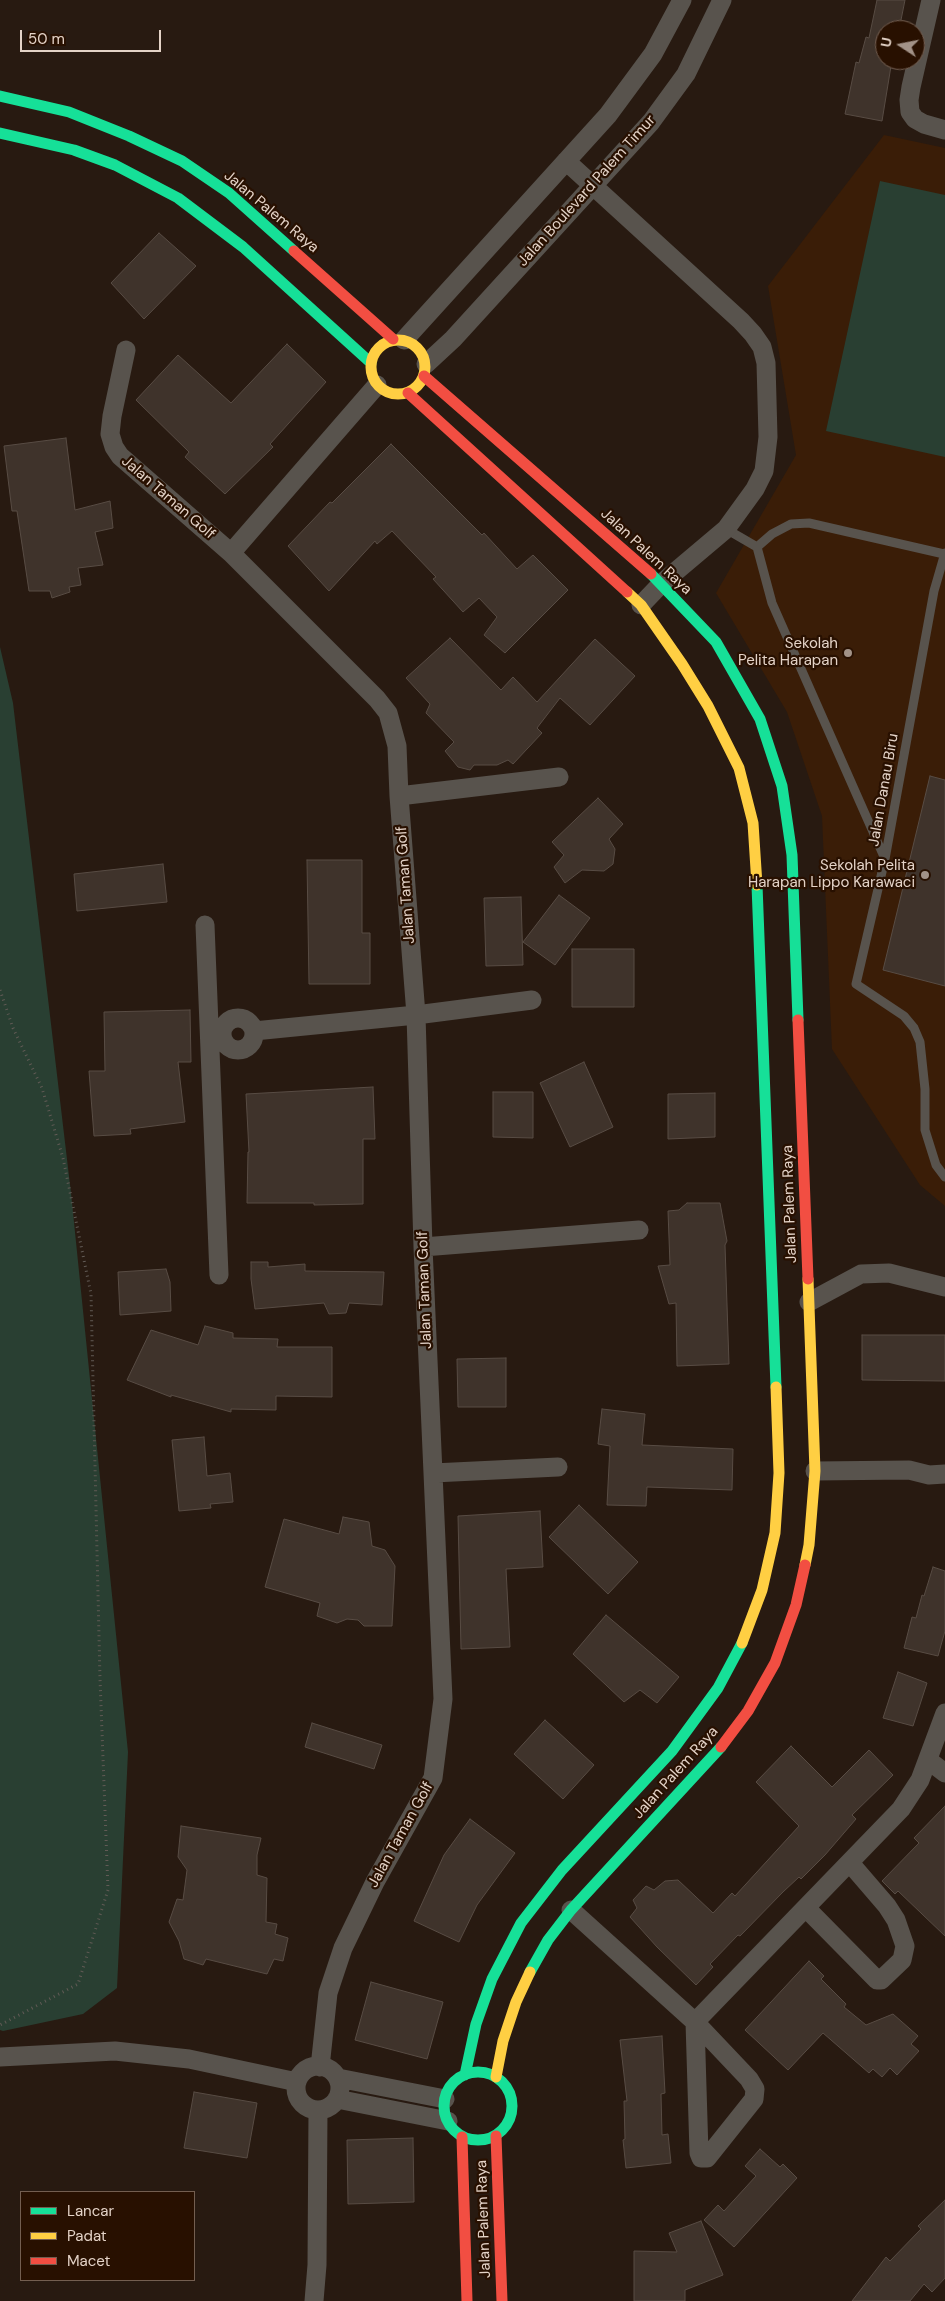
<!DOCTYPE html>
<html>
<head>
<meta charset="utf-8">
<style>
  body { margin:0 }
  #map { position:relative; width:945px; height:2301px; overflow:hidden; background:#281a11; font-family:"DM Sans",sans-serif }
  canvas { display:block }
  .legend { position:absolute; left:20px; top:2191px; width:175px; height:90px; box-sizing:border-box; background:#281000; border:1px solid #735e50; margin:0; padding:6px 9px; list-style:none; font-size:15px; color:#e4d3c7 }
  .legend li { display:flex; align-items:center; gap:10px; height:25px }
  .legend b { width:25px; border:1px solid #735e50 }
  .north { position:absolute; left:875px; top:20px; width:50px; height:50px; box-sizing:border-box; background:#281000; border:1px solid #735e50; border-radius:50%; rotate:281deg; font-size:14px; font-weight:700; line-height:20px; text-align:center; color:#e4d3c7 }
  .north::after { content:''; display:block; margin:auto; width:18px; height:22px; background:#a29287; clip-path:polygon(50% 0,100% 100%,50% 72%,0 100%) }
  .scale { position:absolute; left:20px; top:30px; width:141px; height:22px; box-sizing:border-box; border:2px solid #e4d3c7; border-top:0; padding-left:6px; font-size:15px; line-height:18px; white-space:nowrap; color:#e4d3c7; -webkit-text-stroke:4px #281000; paint-order:stroke }
</style>
</head>
<body>
<div id="map">
<canvas width="945" height="2301"></canvas>
<ul class="legend">
<li><b style="height:6px;background:#16e098"></b>Lancar</li>
<li><b style="height:6px;background:#ffcf43"></b>Padat</li>
<li><b style="height:6px;background:#f24e42"></b>Macet</li>
</ul>
<div class="north">U</div>
<div class="scale">50 m</div>
</div>
<script>
const context = document.querySelector('canvas').getContext('2d');
context.lineJoin = 'round';
function fill(path, color) { context.fillStyle = color; context.fill(path, 'evenodd'); }
const toPath = rows => new Path2D(rows.map(r => 'M' + r).join(''));
function trace(path, color, width, dash) { context.strokeStyle = color; context.lineWidth = width; context.lineCap = dash ? 'butt' : 'round'; context.setLineDash(dash || []); context.stroke(path); }
function write(font, color, halo, rows, align = 'center') {
  context.font = font + ' "DM Sans",sans-serif'; context.lineWidth = 4.5; context.setLineDash([]); context.textBaseline = 'middle'; context.strokeStyle = halo; context.fillStyle = color; for (const [text, x, y, turn = 0] of rows) {
    context.save(); context.translate(x, y); context.rotate((+turn || 0) * Math.PI / 180); context.textAlign = isNaN(turn) ? turn : align; if (halo) context.strokeText(text, 0, 0); context.fillText(text, 0, 0); context.restore();
  }
}
fill(toPath([
  [884,135,945,148,945,1206,920,1185,832,1049,822,816,787,712,716,593,796,455,768,286]
]), '#3a1d07');
fill(toPath([
  [880,181,945,195,945,457,826,431],
  [0,647,13,703,71,1193,128,1752,117,1988,83,2014,3,2031,0,2030]
]), '#293f32');
const building = toPath([
  [877,0,905,0,899,30,885,30,885,60,892,60,882,121,845,114,856,62,859,63,866,37,869,38,877,0],
  [159,233,196,266,144,319,111,283,159,233],
  [287,344,326,382,270,444,273,447,225,494,185,457,189,452,136,400,178,355,231,403,287,344],
  [66,438,75,510,110,501,113,528,95,532,103,565,78,568,81,585,69,587,70,592,52,598,50,591,29,591,17,511,12,511,4,446,66,438],
  [391,444,482,535,484,533,517,569,533,555,568,590,505,653,484,635,497,617,479,598,463,612,433,579,436,577,392,531,377,544,375,541,329,591,288,546,330,502,332,503,391,444],
  [450,638,501,690,513,677,537,702,595,639,635,676,590,725,560,698,537,728,542,733,513,764,508,760,497,765,474,765,470,770,458,767,445,751,454,742,426,713,430,704,406,678,450,638],
  [930,776,945,780,945,986,883,970,930,776],
  [598,798,623,824,609,839,615,849,613,864,604,871,582,870,565,883,554,867,564,855,552,842,598,798],
  [307,860,362,860,362,933,370,933,370,984,309,984,307,860],
  [163,864,167,902,77,911,74,874,163,864],
  [559,895,590,918,555,965,523,942,559,895],
  [521,897,523,965,486,966,484,898,521,897],
  [572,949,634,949,634,1007,572,1007,572,949],
  [190,1010,191,1062,178,1062,185,1122,130,1129,131,1134,94,1136,89,1071,105,1071,104,1012,190,1010],
  [584,1062,613,1127,570,1147,540,1083,584,1062],
  [373,1087,375,1139,363,1139,363,1204,314,1205,314,1203,247,1203,248,1152,249,1152,246,1094,373,1087],
  [493,1092,533,1092,533,1138,493,1137,493,1092],
  [715,1093,715,1137,668,1139,668,1094,715,1093],
  [687,1203,720,1203,727,1241,725,1245,729,1364,677,1366,676,1303,669,1304,658,1266,670,1265,668,1211,679,1210,687,1203],
  [251,1262,268,1262,268,1267,305,1264,305,1271,384,1272,382,1305,349,1303,346,1313,329,1314,324,1303,255,1309,251,1279,251,1262],
  [166,1269,170,1282,171,1311,120,1315,118,1272,166,1269],
  [205,1326,233,1333,233,1338,278,1339,277,1347,332,1347,332,1397,276,1396,276,1410,231,1409,231,1412,171,1395,171,1397,127,1380,151,1330,198,1345,205,1326],
  [862,1335,945,1335,945,1381,862,1380,862,1335],
  [506,1358,506,1407,458,1407,457,1359,506,1358],
  [602,1409,645,1414,642,1445,733,1449,732,1490,647,1487,646,1506,607,1505,610,1446,598,1444,602,1409],
  [204,1437,207,1476,230,1473,233,1502,210,1504,211,1508,179,1511,172,1440,204,1437],
  [579,1505,638,1562,608,1594,549,1537,579,1505],
  [540,1511,543,1567,506,1569,510,1647,461,1649,458,1516,540,1511],
  [343,1517,369,1522,372,1546,385,1550,395,1566,392,1626,364,1626,358,1620,347,1619,337,1623,317,1616,320,1603,265,1587,284,1519,339,1534,343,1517],
  [933,1567,945,1571,945,1631,938,1656,904,1648,912,1617,916,1618,922,1595,924,1596,933,1567],
  [606,1615,679,1677,657,1703,640,1690,624,1702,573,1654,606,1615],
  [898,1672,927,1683,913,1726,883,1718,898,1672],
  [545,1720,594,1765,563,1799,514,1754,545,1720],
  [312,1723,382,1745,374,1769,305,1747,312,1723],
  [791,1746,832,1787,869,1750,893,1775,852,1815,856,1819,825,1855,801,1879,799,1877,783,1892,740,1936,738,1935,710,1964,713,1967,696,1985,657,1947,630,1917,637,1908,633,1900,646,1886,654,1890,665,1881,678,1880,713,1913,732,1893,735,1896,799,1826,756,1782,791,1746],
  [945,1806,945,1936,898,1891,895,1894,882,1881,919,1843,914,1838,945,1806],
  [470,1819,515,1853,477,1905,459,1942,414,1921,444,1855,470,1819],
  [181,1826,261,1838,257,1855,257,1875,267,1878,266,1922,277,1924,275,1934,288,1938,283,1961,274,1959,267,1974,206,1959,203,1965,184,1959,179,1941,169,1922,177,1899,183,1900,187,1870,178,1857,181,1826],
  [809,1961,824,1976,821,1979,846,2004,844,2007,866,2025,893,2014,918,2036,911,2044,919,2051,897,2075,890,2068,882,2077,873,2069,869,2073,823,2033,788,2070,745,2030,809,1961],
  [371,1982,443,2002,427,2059,355,2040,371,1982],
  [662,2036,665,2093,661,2094,662,2135,668,2134,671,2163,626,2168,623,2140,625,2139,624,2101,627,2101,620,2040,662,2036],
  [194,2092,257,2103,247,2158,184,2148,194,2092],
  [413,2138,414,2202,348,2204,347,2140,413,2138],
  [760,2149,780,2167,783,2164,797,2178,734,2247,704,2220,718,2205,724,2211,756,2176,745,2166,760,2149],
  [945,2200,945,2278,932,2292,924,2284,910,2301,852,2301,886,2257,890,2261,921,2229,918,2226,945,2200],
  [701,2221,723,2275,685,2290,685,2301,634,2301,634,2251,677,2252,669,2233,701,2221]
]);
fill(building, '#3f332b');
trace(building, '#584c44', 1);
trace(toPath([
  [0,990,13,1028,42,1088,63,1158,91,1294,100,1679,108,1890,78,1984,0,2025]
]), '#625b56', 3, [1, 4]);
trace(toPath([
  [726,529,757,547,772,603,885,859],
  [757,547,772,534,791,524,809,523,944,554],
  [945,553,934,591,885,859,856,984,904,1016,914,1028,920,1042,925,1089,925,1130,936,1165,945,1177]
]), '#58534d', 9);
trace(toPath([
  [931,0,911,87,909,100,910,112,915,119,924,124,945,130],
  [566,161,741,321,753,334,762,347,766,363,768,437,764,471,755,489,726,529,662,583,641,605],
  [404,340,608,115,653,54,682,0],
  [126,350,112,416,110,434,114,447,120,456,231,553,377,699,388,713,397,746,399,796,416,1015,423,1247,443,1699,433,1778,375,1882,343,1948,328,1993,320,2067],
  [426,364,453,339,651,122,686,74,722,0],
  [231,553,377,385],
  [399,796,559,777],
  [205,925,219,1275],
  '222 1034a16 16 0 1 1 32 0a16 16 0 1 1-32 0Z',
  [254,1031,416,1015,532,1000],
  [423,1247,639,1230],
  [809,1302,861,1274,889,1273,945,1287],
  [815,1471,909,1470,929,1475,945,1474],
  [433,1473,558,1467],
  [928,1760,945,1773],
  [806,1908,877,1980,881,1980,902,1960,905,1946,896,1920,887,1906,850,1863],
  [571,1910,695,2022,749,2079,755,2089,754,2099,707,2158,701,2158,699,2153,695,2022,901,1809,920,1780,945,1713],
  [0,2057,115,2051,189,2059,297,2082],
  '296 2088a22 22 0 1 1 44 0a22 22 0 1 1-44 0Z',
  [338,2078,445,2099],
  [337,2099,448,2121],
  [314,2301,317,2265,318,2110]
]), '#58534d', 19);
trace(toPath([
  [0,96,69,112,129,136,182,161,229,193,294,251],
  [0,133,74,150,115,165,178,198,243,247,371,363],
  [651,574,716,642,760,719,782,786,792,855,798,1020],
  [757,885,776,1387],
  [530,1972,548,1940,571,1910,721,1747],
  '444 2106a34 34 0 1 1 68 0a34 34 0 1 1-68 0Z',
  [465,2075,476,2024,492,1979,521,1923,562,1870,672,1751,718,1688,742,1643]
]), '#16e098', 11);
trace(toPath([
  '371 367a27 27 0 1 1 54 0a27 27 0 1 1-54 0Z',
  [627,592,641,605,682,664,708,706,739,768,753,823,757,885],
  [805,1565,809,1545,815,1471,808,1279],
  [742,1643,762,1590,775,1533,779,1473,776,1387],
  [496,2077,503,2041,516,2002,530,1972]
]), '#ffcf43', 11);
trace(toPath([
  [294,251,393,339],
  [424,376,651,574],
  [408,393,627,592],
  [798,1020,808,1279],
  [721,1747,748,1711,775,1663,796,1605,805,1565],
  [496,2136,502,2301],
  [462,2137,467,2301]
]), '#f24e42', 11);
for (const [x, y, r, color] of [
  [848,653,5,"#a29287"],
  [925,875,5,"#a29287"]
]) { const dot = new Path2D(); dot.arc(x, y, r, 0, 2 * Math.PI); context.fillStyle = color; context.fill(dot); trace(dot, '#281000', 2); }
write('15px', '#e4d3c7', '#281000', [
  ["Jalan Boulevard Palem Timur",587,191,-48],
  ["Jalan Palem Raya",271,212,40],
  ["Jalan Taman Golf",168,498,41],
  ["Jalan Palem Raya",646,552,43],
  ["Jalan Danau Biru",884,790,-80],
  ["Jalan Taman Golf",406,885,-94],
  ["Jalan Palem Raya",790,1204,-92],
  ["Jalan Taman Golf",425,1290,-92],
  ["Jalan Palem Raya",676,1773,-48],
  ["Jalan Taman Golf",401,1835,-61],
  ["Jalan Palem Raya",484,2219,-92]
]);
write('15px', '#e4d3c7', '#281000', [
  ["Sekolah",838,644],
  ["Pelita Harapan",838,661],
  ["Sekolah Pelita",915,866],
  ["Harapan Lippo Karawaci",915,883]
], 'right');
</script>
</body>
</html>
